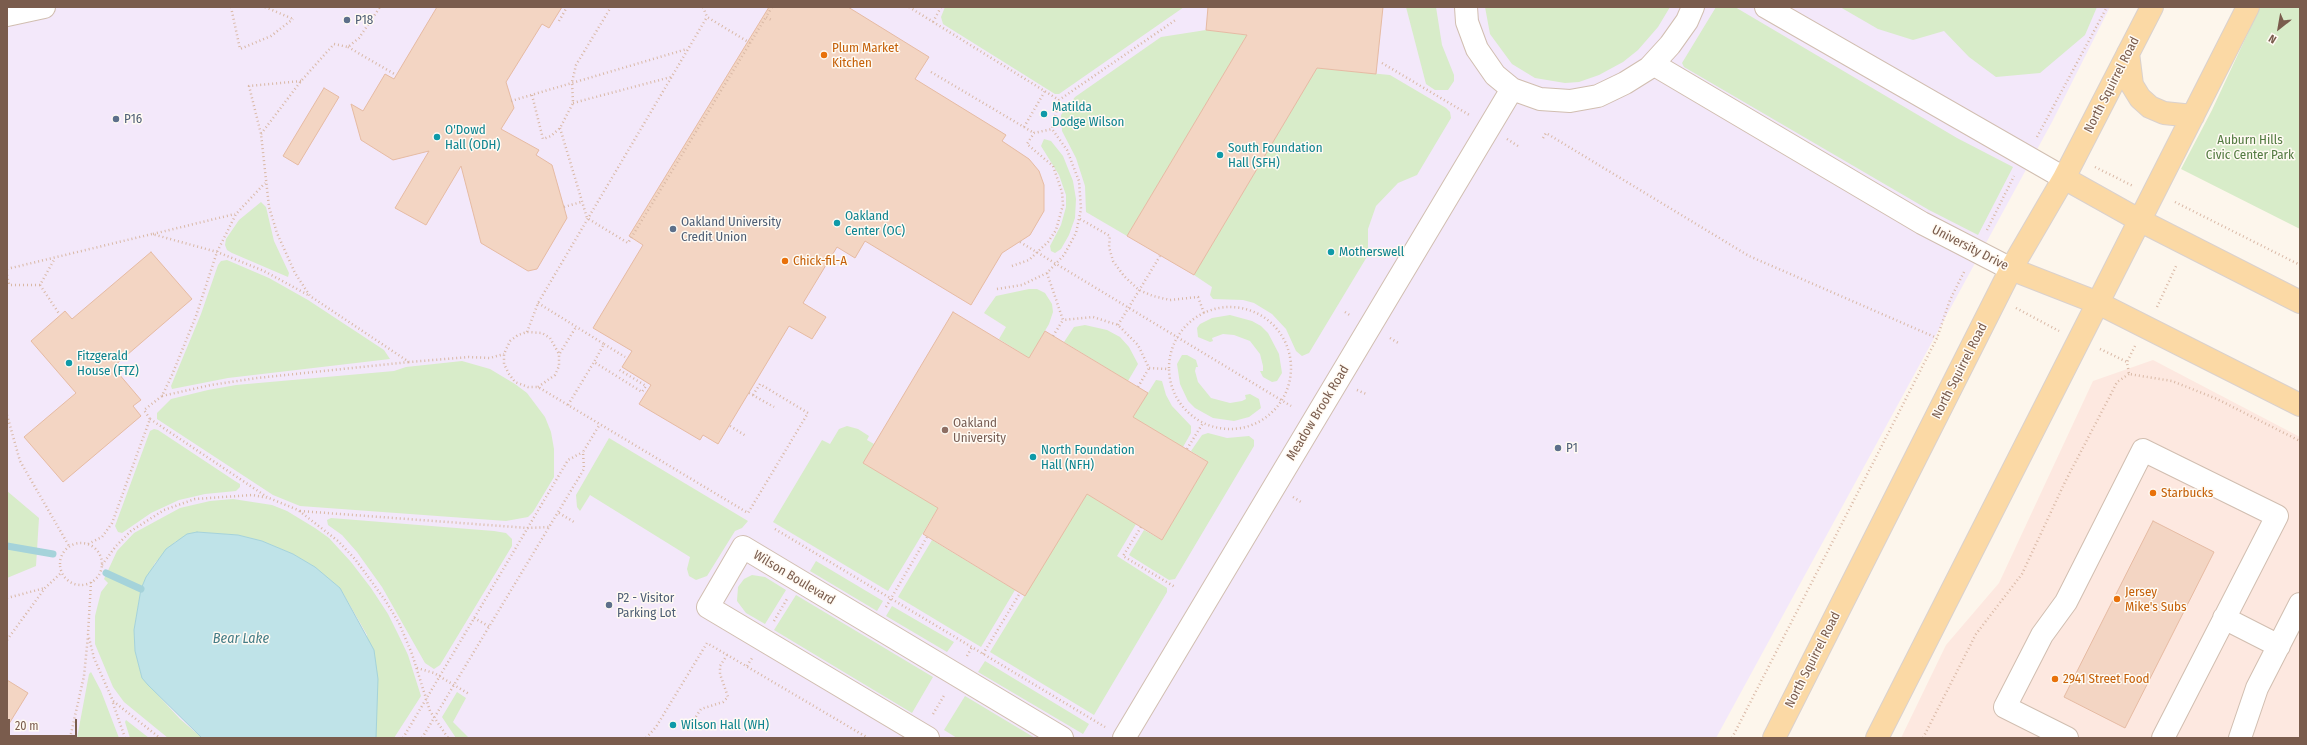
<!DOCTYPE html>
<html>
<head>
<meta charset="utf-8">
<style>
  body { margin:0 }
  #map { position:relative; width:2307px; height:745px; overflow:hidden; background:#fdf6ec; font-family:"Fira Sans Condensed",sans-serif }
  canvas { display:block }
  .frame { position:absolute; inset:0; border:8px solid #7a5c4d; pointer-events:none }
  .north { position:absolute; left:2259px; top:8px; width:40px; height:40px; -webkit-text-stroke:3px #fffaf3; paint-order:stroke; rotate:211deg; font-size:11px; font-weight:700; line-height:16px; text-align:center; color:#7a5c4d }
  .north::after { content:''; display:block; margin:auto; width:14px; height:18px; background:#7a5c4d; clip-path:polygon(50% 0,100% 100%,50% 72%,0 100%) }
  .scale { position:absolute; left:8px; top:719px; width:69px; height:18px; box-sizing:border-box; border:2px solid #7a5c4d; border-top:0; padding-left:5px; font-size:12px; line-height:14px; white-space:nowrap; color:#7a5c4d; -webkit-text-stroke:3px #fffaf3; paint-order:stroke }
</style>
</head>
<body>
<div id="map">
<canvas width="2307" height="745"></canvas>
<div class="frame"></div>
<div class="north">N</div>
<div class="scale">20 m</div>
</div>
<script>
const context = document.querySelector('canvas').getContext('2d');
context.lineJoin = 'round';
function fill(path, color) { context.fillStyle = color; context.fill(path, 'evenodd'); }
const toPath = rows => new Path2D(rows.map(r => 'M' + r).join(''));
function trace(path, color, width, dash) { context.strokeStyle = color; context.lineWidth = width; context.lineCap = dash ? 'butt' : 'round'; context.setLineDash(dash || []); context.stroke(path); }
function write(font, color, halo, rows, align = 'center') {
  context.font = font + ' "Fira Sans Condensed",sans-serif'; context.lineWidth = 3; context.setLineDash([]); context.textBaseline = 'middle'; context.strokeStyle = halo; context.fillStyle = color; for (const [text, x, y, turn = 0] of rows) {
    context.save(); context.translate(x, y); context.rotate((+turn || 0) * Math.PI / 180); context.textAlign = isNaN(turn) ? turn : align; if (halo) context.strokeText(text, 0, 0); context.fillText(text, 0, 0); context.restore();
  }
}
fill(toPath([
  [2153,360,2300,437,2300,738,1901,738,1946,645,1999,583,2093,381]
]), '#fde8e0');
fill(toPath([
  [7,7,2110,7,2052,122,1716,738,7,738]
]), '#f3e8fa');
fill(toPath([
  [945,7,1184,7,1059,94,1055,94,943,24,941,17],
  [1406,7,1436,7,1442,45,1454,75,1454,81,1448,90,1435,90,1426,84],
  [1485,7,1670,7,1658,27,1638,50,1623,62,1599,75,1579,82,1565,83,1535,78,1512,64,1490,34],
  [1716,7,1735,7,1957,138,2013,167,1978,235,1929,210,1684,67,1682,63],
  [1840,7,2097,7,2085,35,2040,73,1996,77,1969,57,1944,31,1913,40,1878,29],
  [2260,7,2300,7,2300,229,2181,169,2212,110],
  [1206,30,1247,35,1127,236,1086,212,1085,186,1076,158,1062,131,1061,115,1075,97,1161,37],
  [1317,68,1390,75,1446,108,1450,112,1451,118,1417,175,1398,183,1376,206,1368,229,1368,255,1309,353,1302,356,1296,351,1286,329,1272,314,1254,303,1243,300,1213,299,1210,295,1212,287,1194,275],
  [1044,139,1051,141,1063,156,1073,181,1076,199,1075,218,1069,235,1061,249,1055,253,1051,251,1050,246,1061,225,1066,207,1066,195,1059,175,1041,146],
  [261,202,266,207,274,241,289,273,288,277,232,253,227,250,225,245,226,239,239,220],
  [227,260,269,278,308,300,384,350,390,359,228,378,172,389,171,386,201,314,218,265,221,261],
  [1029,289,1037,289,1045,293,1052,304,1053,312,1049,324,1029,358,999,339,1006,327,984,313,996,296],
  [1230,315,1252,321,1261,326,1268,333,1279,354,1282,373,1277,381,1272,382,1263,377,1260,371,1263,371,1263,366,1260,354,1250,341,1234,335,1223,334,1212,338,1213,341,1210,342,1198,337,1197,328,1200,324,1212,318],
  [1085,325,1107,330,1120,337,1129,347,1138,364,1128,381,1064,342,1074,327],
  [1182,355,1187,355,1196,360,1198,367,1196,367,1195,371,1198,382,1211,398,1230,403,1242,401,1246,399,1245,395,1250,394,1259,399,1261,408,1249,417,1234,421,1213,418,1195,408,1188,401,1180,384,1177,364],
  [462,361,490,369,515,384,527,393,545,417,551,432,554,449,554,477,533,512,528,517,506,521,300,506,273,495,157,419,157,413,171,399,208,390,236,385,394,371,406,367],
  [1156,380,1162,381,1166,395,1172,406,1191,426,1191,433,1183,447,1133,417],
  [847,426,858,429,869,436,867,440,874,444,863,463,938,508,888,591,773,522,822,440,830,444,839,429],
  [154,429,158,430,235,481,240,484,240,487,236,491,205,494,179,500,151,513,122,533,118,532,115,526,150,431],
  [1208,433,1227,438,1249,436,1254,440,1254,446,1175,579,1169,580,1129,555,1144,530,1162,540,1208,462,1191,451,1202,435],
  [609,438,748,521,742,528,735,531,707,576,696,580,689,576,687,569,690,557,590,495,580,511,577,507,576,495],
  [7,491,39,518,36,566,7,578],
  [1087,494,1136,524,1117,556,1167,588,1167,592,1094,715,990,652],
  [233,499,272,505,287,511,315,528,329,538,351,562,371,588,388,614,398,634,408,655,421,696,394,738,376,738,367,635,340,588,315,567,293,554,262,541,238,535,197,532,175,542,155,563,141,589,134,630,135,651,142,678,180,719,202,738,168,738,124,702,113,687,95,644,95,616,101,592,108,583,104,579,117,551,134,533,180,508,210,501],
  [331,518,494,531,506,533,512,539,512,546,440,665,434,669,425,663,382,587,357,552,342,535,328,525,327,520],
  [932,540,1015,590,981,647,898,597],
  [816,561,883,601,877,611,810,571],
  [752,575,765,577,786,590,765,624,746,613,737,601,738,587,744,579],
  [796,595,933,677,912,713,774,630],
  [892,606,954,642,947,652,886,616],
  [985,661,1089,724,1083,734,978,672],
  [91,672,101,691,119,738,77,738,89,674],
  [457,692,466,698,453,722,469,738,456,738,442,717],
  [965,696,1035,738,957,738,944,730],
  [126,720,149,738,130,738,125,722]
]), '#d8ecc9');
const water = toPath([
  [197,532,238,535,262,541,293,554,315,567,340,588,374,650,378,679,376,738,202,738,148,685,142,678,135,651,134,630,141,589,146,577,166,549,187,534,197,532]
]);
fill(water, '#bfe3e8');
trace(water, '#a5d3da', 1);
trace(toPath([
  [7,546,53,554],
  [106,573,141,589]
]), '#a5d3da', 7);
const building = toPath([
  [437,7,562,7,549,28,542,24,506,82,514,108,501,129,539,150,536,155,552,165,567,218,537,269,528,271,481,243,461,166,426,225,395,208,429,151,393,160,361,140,351,104,363,111,385,74,394,79,437,7],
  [769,7,848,7,929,57,915,79,1006,135,1002,141,1029,159,1039,171,1044,185,1044,211,1030,235,1002,253,971,305,865,241,855,258,837,247,803,303,826,317,812,339,789,326,718,444,703,435,700,440,639,404,651,385,622,367,632,351,593,328,643,245,629,236,769,7],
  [1208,7,1383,7,1376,74,1317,68,1194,275,1127,236,1247,35,1206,30,1208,7],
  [324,88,339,97,298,165,283,156,324,88],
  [151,252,192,299,113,367,141,400,133,406,141,416,63,482,24,437,76,393,31,341,65,311,72,319,151,252],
  [953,312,1029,358,1045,331,1148,393,1133,417,1208,462,1162,540,1087,494,1025,596,923,534,938,508,863,463,953,312],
  [2153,521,2214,552,2125,728,2064,697,2153,521],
  [7,680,28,693,7,727,7,680]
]);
fill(building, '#f3d5c3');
trace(building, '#e6bba3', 1);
const minor = toPath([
  [1466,7,1467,22,1477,49,1495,75,1512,89,1540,99,1570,101,1598,96,1625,83,1649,68,1670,45,1687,21,1693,7],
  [1766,7,2064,178],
  [7,15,44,7],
  [1653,64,1922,223,2011,269],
  [2224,618,2279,646],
  [928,738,708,607,743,547,1062,738],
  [1124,738,1512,89],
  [2067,738,2005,707,2042,635,2066,602,2143,450,2277,516,2163,738],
  [2240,738,2257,688,2300,604]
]);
const major = toPath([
  [2128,53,2132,85,2140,98,2150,107,2164,113,2193,116],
  [2064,178,2139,220,2300,302],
  [2011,269,2098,303,2300,405],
  [1774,738,2011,269,2064,178,2152,7],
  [1877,738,2248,7]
]);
trace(minor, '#d1beb0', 24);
trace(major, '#dad1cd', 24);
trace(toPath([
  [231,7,240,49,271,36,293,19],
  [265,7,293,19],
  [703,7,707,17,750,43],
  [772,7,766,17,773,21],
  [909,7,1059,100],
  [559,21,567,7],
  [933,22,941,7],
  [348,47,396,75],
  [1382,63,1471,116],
  [931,72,1034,133],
  [301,81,249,86,261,134,269,207,277,233,295,273,310,296,409,362,469,357,490,358,504,354],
  [532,95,543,139,551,136,560,128,573,103,572,82,576,65,611,7],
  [511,101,687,49],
  [573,103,671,77],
  [1024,127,1045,91],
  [560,128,587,218,628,243,766,17],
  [261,134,301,81,334,44,348,47,359,38,380,7],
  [2037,137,2107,7],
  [1543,138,1546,133,1749,256,1937,338],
  [1507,139,1518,146],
  [2095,167,2133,186],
  [2175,202,2300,265],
  [564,207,581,202],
  [1080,219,1110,236,1109,247,1113,261,1124,276,1139,290,1153,296,1170,300,1198,297,1204,313],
  [1987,230,2014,176],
  [153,234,235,214],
  [1020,242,1291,406],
  [1012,266,1029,260,1048,242,1056,230,1063,205,1062,192,1053,166,1027,144,1034,133,1052,129,1059,100,1177,19],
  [7,269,152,234,217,252,264,271,310,296],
  [1047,273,1063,320,1093,317,1118,325,1138,345,1149,368,1168,369],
  [7,275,9,284],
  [7,285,40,285,55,258],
  [40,285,60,315],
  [997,289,1022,285,1047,273,1064,255,1076,233,1081,209,1079,181,1067,150,1052,129],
  [538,303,604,344,594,362,642,392,646,386,618,369],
  [2157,307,2177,264],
  '1169 368a61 61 0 1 1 122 0a61 61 0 1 1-122 0Z',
  [2016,308,2059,331],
  [1345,312,1351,316],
  [1118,325,1160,256],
  [527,332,538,303,707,17],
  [1053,336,1063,320],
  [1390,338,1400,344],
  [604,344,625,357],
  [2135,346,2127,362,2129,374,2172,381,2217,399,2300,441],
  [2100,349,2127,362],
  [560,353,576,327],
  [538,387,555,375,559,366,559,354,550,338,542,333,527,332,518,335,510,341,504,354,504,364,509,374,515,382,528,387,538,387,748,513,808,413,760,384,753,395],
  [1138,387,1149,368],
  [1357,390,1366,394],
  [749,393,774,407],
  [162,396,211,385,257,378,409,362],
  [568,405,594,362],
  [7,415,20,461,69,546],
  [150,419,267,497],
  [730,426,746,436],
  [1187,449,1203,423],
  [1293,497,1301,502],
  [300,511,528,528,550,527],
  [559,513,574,522],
  [1141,527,1123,556,1175,587],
  [775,529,1105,727],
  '60 564a21 21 0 1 1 42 0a21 21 0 1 1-42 0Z',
  [88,544,102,537,112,523,150,419,144,410,162,396,172,375,196,316,217,252,236,214,265,183],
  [102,565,116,546,131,531,164,510,195,499,252,495,269,498,298,510,338,541,355,559,385,600,399,623,412,654,430,711,448,738],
  [91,582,88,634,94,658,113,701,160,738],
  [7,598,45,588],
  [886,607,927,537],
  [474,618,490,627],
  [774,621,787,599],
  [7,640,45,588,62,572],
  [983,654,1020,593],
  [967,656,972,647],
  [747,666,752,658],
  [417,668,434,673,469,694],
  [113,703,125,738],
  [933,714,945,694],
  [687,730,701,709,723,702,728,697,720,674,720,666,727,655],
  [70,738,84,676,88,636],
  [403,738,568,460,583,452],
  [422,738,584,469,583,452,600,424],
  [646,738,656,727,707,643,868,738],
  [1732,738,1937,338,1950,300,1965,270],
  [1923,738,1976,634,2022,574,2065,482,2111,394,2117,382,2129,374]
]), '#d9b8a5', 2.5, [1, 3]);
trace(minor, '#fff', 22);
trace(major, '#fbd9a5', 22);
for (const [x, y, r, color] of [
  [347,20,4,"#5c6f8a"],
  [824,55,4,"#e8710a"],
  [1044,114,4,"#0f9aa8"],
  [116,119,4,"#5c6f8a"],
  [437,137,4,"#0f9aa8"],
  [1220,155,4,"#0f9aa8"],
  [837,223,4,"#0f9aa8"],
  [673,229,4,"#5c6f8a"],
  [1331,252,4,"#0f9aa8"],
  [785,261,4,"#e8710a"],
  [69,363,4,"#0f9aa8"],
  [945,430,4,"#8d6e63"],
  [1558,448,4,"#5c6f8a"],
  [1033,457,4,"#0f9aa8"],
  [2153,493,4,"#e8710a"],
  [2117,599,4,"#e8710a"],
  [609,605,4,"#5c6f8a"],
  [2055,679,4,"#e8710a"],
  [673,725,4,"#0f9aa8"]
]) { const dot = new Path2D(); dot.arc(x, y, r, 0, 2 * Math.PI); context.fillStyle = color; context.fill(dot); trace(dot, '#fffaf3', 1.5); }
write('13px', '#4e5e75', '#fffaf3', [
  ["P18",355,20],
  ["P16",124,119],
  ["Oakland University",681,222],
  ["Credit Union",681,237],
  ["P1",1566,448],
  ["P2 - Visitor",617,598],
  ["Parking Lot",617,613]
], 'left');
write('13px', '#c56008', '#fffaf3', [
  ["Plum Market",832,48],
  ["Kitchen",832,63],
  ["Chick-fil-A",793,261],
  ["Starbucks",2161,493],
  ["Jersey",2125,592],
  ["Mike's Subs",2125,607],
  ["2941 Street Food",2063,679]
], 'left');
write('13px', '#7a5c4d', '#fffaf3', [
  ["North Squirrel Road",2112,85,-63],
  ["University Drive",1970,248,27],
  ["North Squirrel Road",1960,371,-63],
  ["Meadow Brook Road",1318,413,-59],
  ["Wilson Boulevard",794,578,31],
  ["North Squirrel Road",1813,660,-63]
]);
write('13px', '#0d838f', '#fffaf3', [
  ["Matilda",1052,107],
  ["Dodge Wilson",1052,122],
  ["O'Dowd",445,130],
  ["Hall (ODH)",445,145],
  ["South Foundation",1228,148],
  ["Hall (SFH)",1228,163],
  ["Oakland",845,216],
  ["Center (OC)",845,231],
  ["Motherswell",1339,252],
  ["Fitzgerald",77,356],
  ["House (FTZ)",77,371],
  ["North Foundation",1041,450],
  ["Hall (NFH)",1041,465],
  ["Wilson Hall (WH)",681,725]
], 'left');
write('13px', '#537a41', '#fffaf3', [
  ["Auburn Hills",2250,140],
  ["Civic Center Park",2250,155]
]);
write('13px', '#785e54', '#fffaf3', [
  ["Oakland",953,423],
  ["University",953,438]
], 'left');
write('italic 14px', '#437c86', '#fffaf3', [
  ["Bear Lake",241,639]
]);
</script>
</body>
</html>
